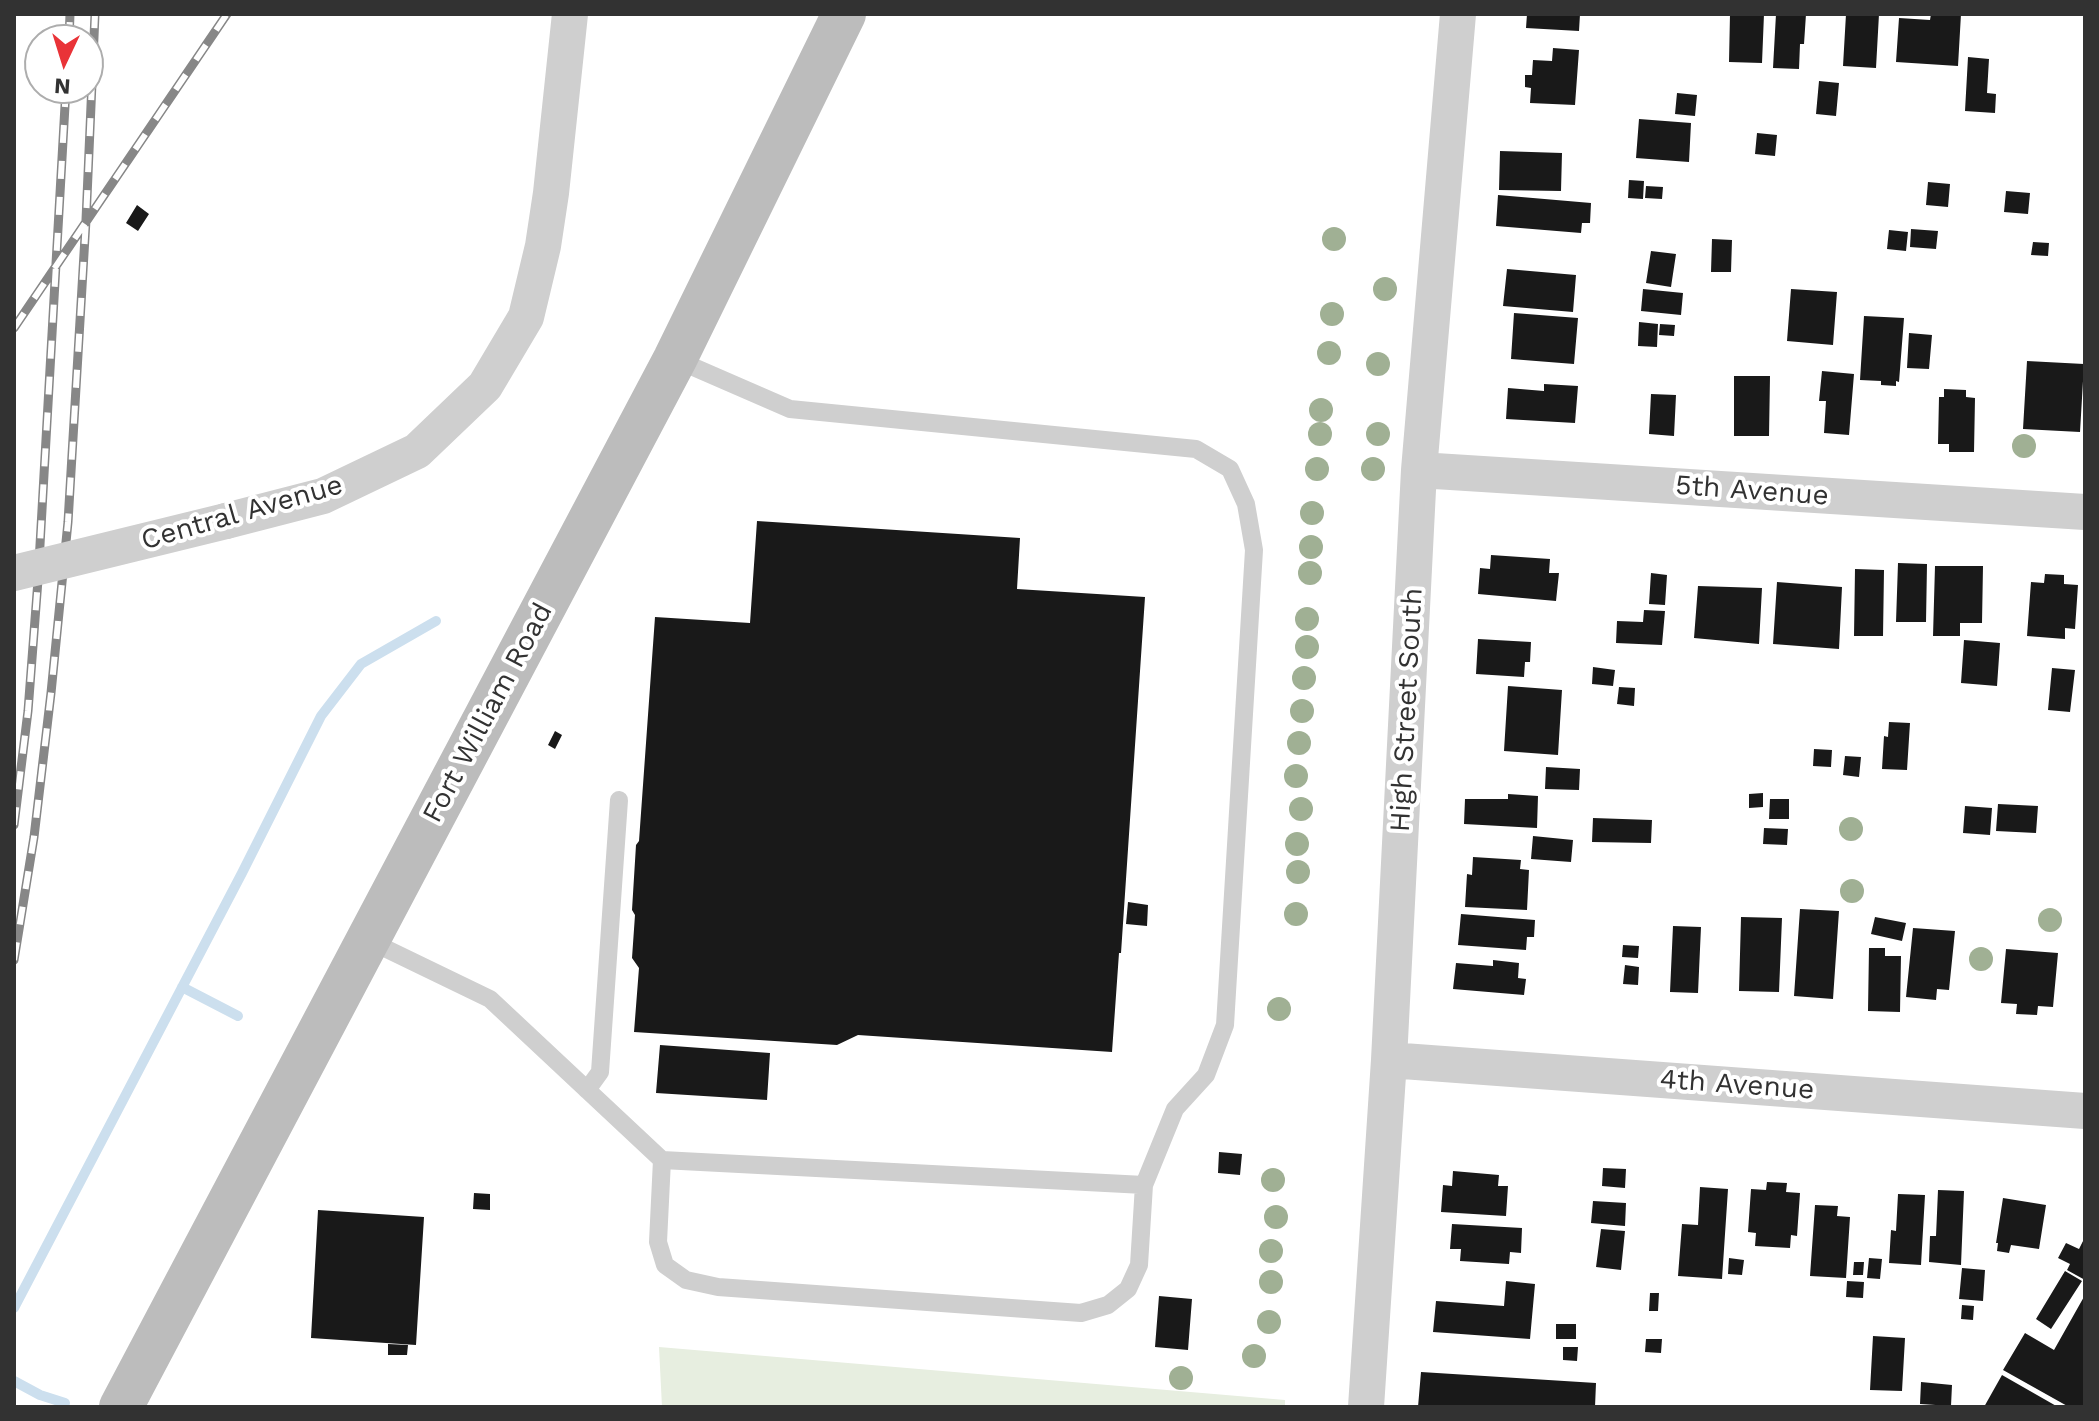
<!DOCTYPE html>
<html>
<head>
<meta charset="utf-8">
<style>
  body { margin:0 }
  #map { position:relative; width:2099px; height:1421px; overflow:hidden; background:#fff; font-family:"Work Sans",sans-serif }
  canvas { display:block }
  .frame { position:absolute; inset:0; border:16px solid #323232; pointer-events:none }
  .north { position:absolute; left:24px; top:24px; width:80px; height:80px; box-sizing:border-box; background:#fff; border:2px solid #adadad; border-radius:50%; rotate:184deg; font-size:22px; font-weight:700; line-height:32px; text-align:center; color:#323232 }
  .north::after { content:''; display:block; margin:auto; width:28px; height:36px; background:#e93338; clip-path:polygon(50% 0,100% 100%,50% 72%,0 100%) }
</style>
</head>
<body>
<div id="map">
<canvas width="2099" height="1421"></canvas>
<div class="frame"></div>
<div class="north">N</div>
</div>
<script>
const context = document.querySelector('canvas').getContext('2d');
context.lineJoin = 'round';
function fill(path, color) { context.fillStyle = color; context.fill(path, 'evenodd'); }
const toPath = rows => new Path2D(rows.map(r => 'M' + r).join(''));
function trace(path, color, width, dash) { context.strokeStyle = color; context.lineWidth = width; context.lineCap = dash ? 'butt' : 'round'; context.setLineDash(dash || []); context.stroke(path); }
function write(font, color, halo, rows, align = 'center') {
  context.font = font + ' "Work Sans",sans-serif'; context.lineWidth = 8; context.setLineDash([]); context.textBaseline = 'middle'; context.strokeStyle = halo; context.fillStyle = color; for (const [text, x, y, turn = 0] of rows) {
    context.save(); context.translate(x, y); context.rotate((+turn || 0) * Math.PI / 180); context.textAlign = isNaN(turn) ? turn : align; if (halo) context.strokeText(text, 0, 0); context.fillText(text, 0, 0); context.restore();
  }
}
fill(toPath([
  [659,1347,1285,1400,1285,1407,662,1407]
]), '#e7eee0');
trace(toPath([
  [182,987,238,1016],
  [14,1308,242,873,321,716,361,664,436,621],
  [14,1381,40,1395,65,1403]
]), '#ccdfee', 10);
fill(toPath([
  [1527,14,1580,14,1579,31,1526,28],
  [1730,14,1764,14,1762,63,1729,62],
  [1776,14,1806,14,1804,44,1800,44,1799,69,1773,68],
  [1846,14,1879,14,1876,68,1843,66],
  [1931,14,1961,14,1958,66,1896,62,1899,18,1930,20],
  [1553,48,1579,50,1575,105,1530,103,1531,88,1525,87,1525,75,1532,75,1533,60,1552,61],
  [1968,57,1989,59,1987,93,1996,94,1995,113,1965,111],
  [1819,81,1839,83,1836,116,1816,114],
  [1677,93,1697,95,1695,116,1675,114],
  [1639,119,1691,123,1689,162,1636,158],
  [1757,133,1777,135,1775,156,1755,154],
  [1500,151,1562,153,1561,191,1499,190],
  [1629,180,1644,181,1643,199,1628,198],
  [1928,182,1950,184,1948,207,1926,205],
  [1646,186,1663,187,1662,199,1645,198],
  [2006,191,2030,193,2028,214,2004,212],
  [1498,195,1591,203,1590,223,1582,223,1581,233,1496,226],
  [137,205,149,214,138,231,126,223],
  [1911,229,1938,231,1936,249,1910,247],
  [1889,230,1908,232,1906,251,1887,249],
  [1712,239,1732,240,1731,272,1711,272],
  [2033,242,2049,243,2048,256,2031,255],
  [1651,251,1676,254,1671,287,1646,283],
  [1507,269,1576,275,1573,312,1503,306],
  [1643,289,1683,293,1681,315,1641,311],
  [1791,289,1837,292,1833,345,1787,341],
  [1514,313,1578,318,1574,364,1511,359],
  [1864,316,1904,318,1899,382,1896,381,1896,386,1881,385,1881,381,1860,380],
  [1639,322,1658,324,1657,347,1638,346],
  [1660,324,1675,325,1674,336,1659,335],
  [1909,333,1932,335,1929,369,1907,368],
  [2027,361,2084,364,2080,432,2023,429],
  [1822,371,1854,374,1849,435,1824,433,1826,401,1819,401],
  [1734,376,1770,376,1769,436,1734,436],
  [1544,384,1578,386,1575,423,1506,419,1508,388,1544,391],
  [1944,389,1966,390,1966,397,1975,398,1974,452,1949,452,1949,444,1938,444,1939,397,1944,397],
  [1651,394,1676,395,1674,436,1649,434],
  [757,521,1020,538,1017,589,1145,597,1121,953,1119,953,1112,1052,858,1035,837,1045,634,1032,639,968,632,958,635,915,632,910,636,845,639,841,655,617,750,623],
  [1491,555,1550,559,1549,573,1559,573,1556,601,1478,594,1480,568,1490,569],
  [1898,563,1927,564,1926,622,1896,622],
  [1935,566,1983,566,1982,623,1960,623,1960,636,1933,636],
  [1855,569,1884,570,1883,636,1854,636],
  [1651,573,1667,575,1665,605,1649,604],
  [2045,574,2064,575,2064,584,2078,585,2075,629,2065,628,2065,639,2027,636,2031,582,2044,583],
  [1777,582,1842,587,1839,649,1773,644],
  [1698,586,1762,588,1759,644,1694,638],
  [1644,610,1665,611,1662,645,1616,643,1617,621,1643,622],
  [1478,639,1531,642,1530,662,1525,662,1524,677,1476,674],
  [1964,640,2000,643,1997,686,1961,683],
  [1593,667,1615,670,1613,686,1592,684],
  [2052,668,2075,670,2070,712,2048,710],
  [1508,686,1562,690,1558,755,1504,751],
  [1619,687,1635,688,1634,706,1617,704],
  [1889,722,1910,723,1907,770,1882,769,1884,736,1888,737],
  [555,731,562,735,555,749,548,745],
  [1814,749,1832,750,1831,767,1813,766],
  [1845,756,1861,757,1859,777,1843,775],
  [1546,767,1580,769,1579,790,1545,789],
  [1763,793,1763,807,1749,808,1749,794],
  [1508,794,1538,796,1537,828,1464,824,1465,799,1508,799],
  [1770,799,1789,799,1789,819,1769,819],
  [1998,804,2038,806,2036,833,1996,831],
  [1965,806,1992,808,1990,835,1963,833],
  [1593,818,1652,820,1651,843,1592,842],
  [1764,828,1788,829,1787,845,1763,844],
  [1533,836,1573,840,1571,862,1531,859],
  [1473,857,1521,860,1520,869,1529,870,1527,910,1465,907,1467,874,1472,875],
  [1128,902,1148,905,1147,926,1126,924],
  [1800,909,1839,911,1833,999,1794,996],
  [1461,914,1535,920,1534,937,1527,937,1526,950,1458,945],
  [1741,917,1782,918,1779,992,1739,991],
  [1875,917,1906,923,1902,941,1871,934],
  [1673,926,1701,927,1698,993,1670,992],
  [1913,928,1955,931,1949,990,1937,989,1936,1000,1906,997],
  [1623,945,1639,946,1638,958,1622,957],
  [1869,948,1885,948,1885,956,1901,956,1900,1012,1868,1011],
  [2006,949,2058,953,2053,1007,2038,1006,2037,1015,2016,1014,2017,1004,2001,1003],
  [1493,960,1519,963,1518,978,1526,979,1524,995,1453,989,1456,963,1493,966],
  [1625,965,1639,967,1638,985,1623,984],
  [660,1045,770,1053,767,1100,656,1093],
  [1219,1152,1242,1154,1240,1175,1218,1173],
  [1603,1168,1626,1169,1625,1188,1602,1186],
  [1453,1171,1499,1175,1498,1186,1508,1186,1506,1216,1441,1212,1443,1185,1452,1186],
  [1767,1182,1787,1183,1786,1192,1800,1193,1797,1236,1791,1235,1790,1248,1755,1246,1756,1233,1748,1232,1751,1189,1766,1190],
  [1700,1187,1728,1189,1722,1279,1678,1276,1682,1224,1698,1225],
  [1938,1190,1964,1191,1961,1265,1929,1262,1930,1236,1936,1236],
  [474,1193,490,1194,490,1210,473,1209],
  [1898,1194,1925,1195,1921,1265,1889,1263,1891,1230,1896,1231],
  [2003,1198,2046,1205,2039,1249,2011,1245,2009,1253,1997,1251,1998,1243,1996,1243],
  [1593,1201,1626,1203,1625,1226,1591,1223],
  [1815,1205,1838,1206,1837,1216,1850,1217,1846,1278,1810,1276],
  [318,1210,424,1217,416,1345,311,1338],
  [1452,1224,1522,1228,1521,1253,1510,1252,1509,1264,1460,1261,1461,1249,1450,1249],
  [1601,1229,1625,1231,1621,1270,1596,1267],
  [2085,1237,2085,1280,2067,1270,2070,1264,2058,1258,2066,1243,2079,1249],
  [1729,1258,1744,1260,1742,1275,1728,1274],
  [1869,1258,1882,1259,1880,1279,1867,1278],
  [1854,1262,1864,1262,1863,1275,1853,1275],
  [1962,1268,1985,1270,1983,1301,1959,1299],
  [2065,1271,2082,1281,2051,1329,2036,1319],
  [1506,1281,1535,1284,1530,1339,1433,1332,1436,1301,1504,1306],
  [1847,1281,1864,1282,1863,1298,1846,1297],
  [1650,1293,1659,1293,1658,1311,1649,1311],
  [2085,1295,2085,1407,2069,1407,2003,1370,2025,1333,2054,1350],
  [1159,1296,1192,1299,1188,1350,1155,1347],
  [1962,1305,1974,1306,1973,1320,1961,1319],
  [1556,1324,1576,1324,1576,1339,1556,1339],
  [1873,1336,1905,1338,1902,1391,1870,1390],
  [1646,1339,1662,1339,1661,1353,1645,1352],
  [388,1344,408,1345,407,1355,388,1355],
  [1563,1347,1578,1347,1577,1361,1563,1360],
  [1421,1372,1596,1383,1595,1407,1418,1407],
  [2002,1375,2058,1407,1984,1407],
  [1921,1382,1952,1385,1951,1406,1920,1404]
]), '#191919');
trace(toPath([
  [368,940,490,999,662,1160,658,1242,665,1265,686,1280,718,1287,1081,1313,1108,1305,1128,1289,1139,1265,1144,1185,1175,1109,1206,1075,1225,1025,1254,550,1246,504,1230,469,1196,449,790,409,675,359],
  [587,1090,600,1072,619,800],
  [662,1160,1144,1185]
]), '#cfcfcf', 18);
trace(toPath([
  [1419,470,2085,512],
  [226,521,323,496,417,451,485,386,526,317,543,246,551,193,570,14],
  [1389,1060,2085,1111],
  [1366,1407,1389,1060,1419,470,1458,14]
]), '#cfcfcf', 36);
trace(toPath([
  [121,1407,675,359,844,14]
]), '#bcbcbc', 44);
const rail = toPath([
  [69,40,70,14],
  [14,328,227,14],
  [14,825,28,711,38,580,66,88],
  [14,960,34,837,51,693,68,522,86,220,95,14]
]);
trace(rail, '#878787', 9);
trace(rail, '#fff', 6, [18]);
trace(toPath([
  [14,573,226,521]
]), '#cfcfcf', 36);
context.fillStyle = '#a0b094';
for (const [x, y] of [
  [1334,239],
  [1385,289],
  [1332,314],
  [1329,353],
  [1378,364],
  [1321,410],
  [1320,434],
  [1378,434],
  [2024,446],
  [1317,469],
  [1373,469],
  [1312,513],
  [1311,547],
  [1310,573],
  [1307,619],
  [1307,647],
  [1304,678],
  [1302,711],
  [1299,743],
  [1296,776],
  [1301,809],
  [1851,829],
  [1297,844],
  [1298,872],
  [1852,891],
  [1296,914],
  [2050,920],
  [1981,959],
  [1279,1009],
  [1273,1180],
  [1276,1217],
  [1271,1251],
  [1271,1282],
  [1269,1322],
  [1254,1356],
  [1181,1378]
]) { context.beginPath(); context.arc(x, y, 12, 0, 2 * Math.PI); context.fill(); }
write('28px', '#323232', '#fff', [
  ["5th Avenue",1752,491,4],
  ["Central Avenue",242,513,-16],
  ["High Street South",1407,710,-87],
  ["Fort William Road",488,713,-62],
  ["4th Avenue",1737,1085,4]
]);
</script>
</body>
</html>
